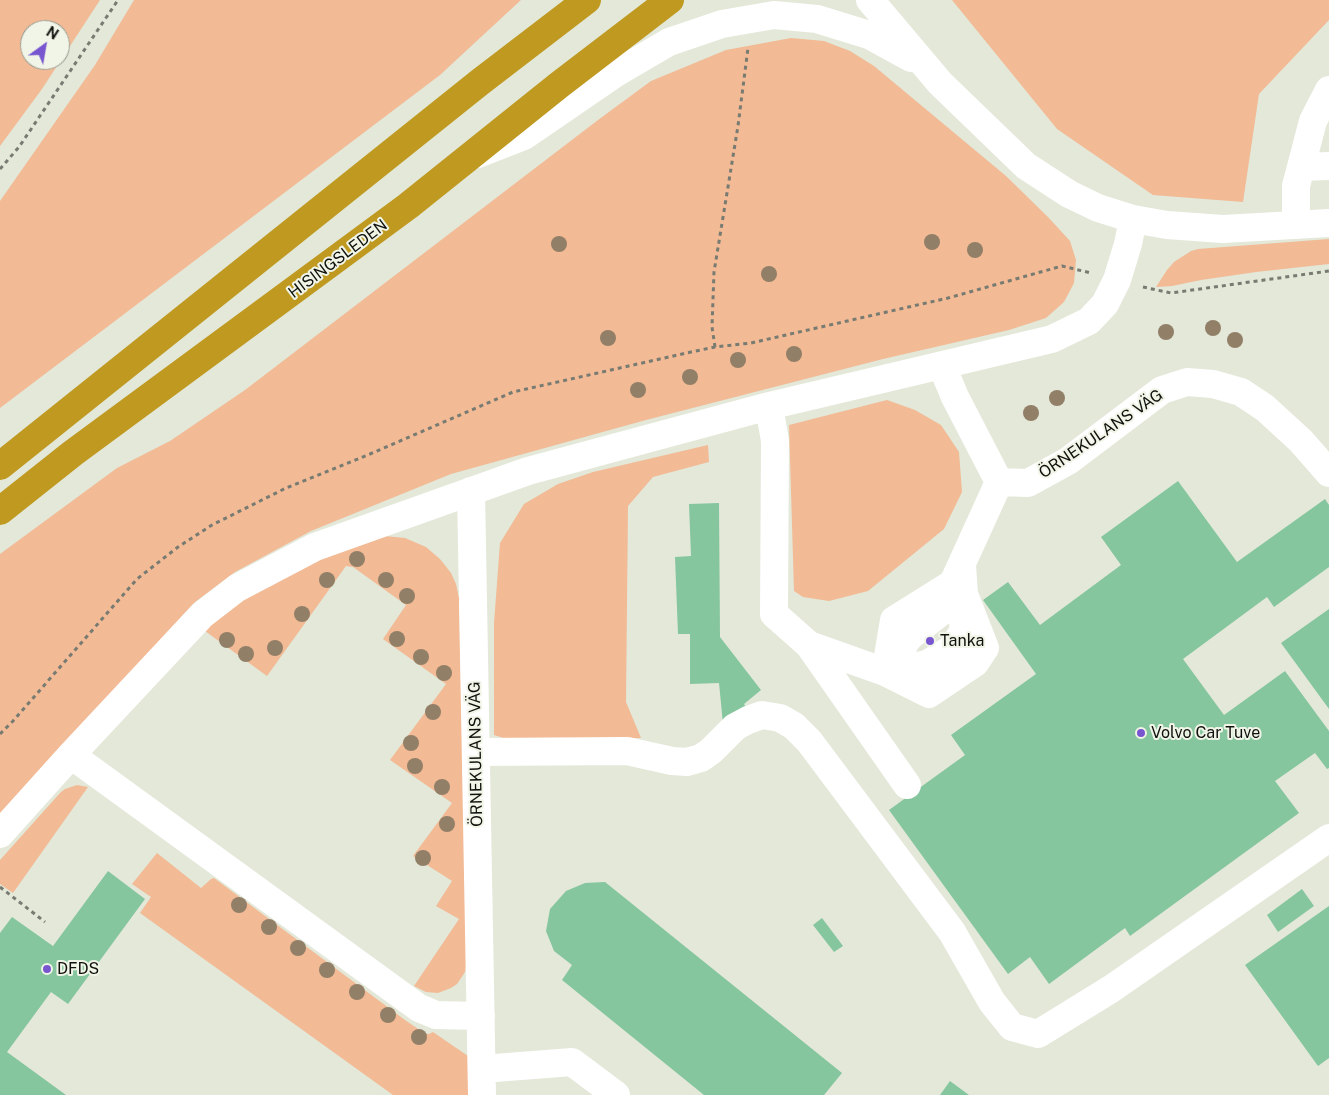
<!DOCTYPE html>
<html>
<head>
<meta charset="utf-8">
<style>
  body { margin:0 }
  #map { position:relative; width:1329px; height:1095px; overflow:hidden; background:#e3e8d9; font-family:"Public Sans",sans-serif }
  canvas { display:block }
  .north { position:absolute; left:20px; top:20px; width:50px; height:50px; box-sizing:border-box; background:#f0f5e7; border:1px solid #969a90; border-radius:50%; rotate:32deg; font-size:14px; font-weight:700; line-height:20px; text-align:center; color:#10110d }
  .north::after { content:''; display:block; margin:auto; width:18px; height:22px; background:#7756cf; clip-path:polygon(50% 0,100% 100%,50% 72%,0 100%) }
</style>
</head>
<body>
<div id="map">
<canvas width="1329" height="1095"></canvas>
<div class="north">N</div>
</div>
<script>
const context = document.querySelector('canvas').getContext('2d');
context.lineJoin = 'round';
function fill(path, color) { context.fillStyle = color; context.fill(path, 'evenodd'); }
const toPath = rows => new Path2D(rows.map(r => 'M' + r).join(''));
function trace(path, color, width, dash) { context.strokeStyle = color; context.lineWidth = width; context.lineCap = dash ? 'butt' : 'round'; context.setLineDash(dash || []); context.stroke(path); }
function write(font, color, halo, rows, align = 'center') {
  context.font = font + ' "Public Sans",sans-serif'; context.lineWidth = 4; context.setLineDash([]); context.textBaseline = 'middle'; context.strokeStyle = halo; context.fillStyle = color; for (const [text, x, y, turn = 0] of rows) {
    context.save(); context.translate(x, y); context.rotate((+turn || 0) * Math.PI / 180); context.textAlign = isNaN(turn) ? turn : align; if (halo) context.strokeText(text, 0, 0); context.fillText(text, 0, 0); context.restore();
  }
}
fill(toPath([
  [0,0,100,0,42,89,0,146],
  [30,30,60,30,60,60,30,60],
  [134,0,521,0,440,75,0,408,0,201,95,65],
  [952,0,1329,0,1329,20,1259,94,1243,202,1153,195,1057,129],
  [791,38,824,41,850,51,874,66,1006,176,1048,217,1070,241,1076,260,1074,283,1064,302,1046,318,1009,330,883,359,646,420,451,474,311,531,235,572,195,602,0,816,0,554,117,468,170,441,245,390,598,120,651,81,726,50],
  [1329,239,1329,264,1256,272,1201,280,1172,286,1156,287,1167,270,1174,262,1191,251,1198,249],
  [887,400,915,410,941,425,959,452,962,492,944,529,868,591,829,601,803,597,794,591,789,425],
  [708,445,709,462,653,477,628,506,626,702,641,738,583,741,532,747,494,735,494,623,500,543,524,504,558,484,593,472],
  [384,536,405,538,426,547,440,559,451,573,456,584,459,598,467,960,465,972,457,984,451,988,438,993,426,992,414,986,459,919,436,906,452,881,413,856,452,803,390,760,446,684,383,639,406,605,353,567,346,566,267,676,205,631,209,620,279,575],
  [77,785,88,787,13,893,0,884,0,860,60,793,65,789],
  [157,853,201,888,211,879,214,878,405,1020,424,1033,429,1034,433,1032,468,1056,470,1095,393,1095,140,913,151,897,132,884]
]), '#f2ba95');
fill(toPath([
  [1178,481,1237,562,1325,499,1329,505,1329,567,1274,607,1267,597,1183,659,1224,715,1285,671,1329,731,1329,768,1327,769,1315,753,1275,781,1299,813,1130,936,1125,928,1049,984,1030,957,1008,974,889,810,965,755,951,735,1036,674,983,600,1008,582,1040,625,1121,565,1101,537],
  [719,503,720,637,761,690,744,704,748,711,723,724,719,683,690,684,690,634,678,634,675,557,691,556,689,504],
  [1329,609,1329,709,1281,643],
  [108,871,145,899,68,1004,51,992,7,1052,66,1095,0,1095,0,933,12,917,53,946],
  [605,882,842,1073,824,1095,704,1095,562,980,572,965,554,951,546,931,550,909,566,891,585,883],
  [1302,889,1314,906,1278,932,1267,915],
  [1329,906,1329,1058,1318,1066,1245,965],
  [822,918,843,946,834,952,813,925],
  [950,1081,969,1095,940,1095]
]), '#86c69e');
trace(toPath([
  [0,169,19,147,118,0],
  [1143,287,1171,293,1329,271],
  [715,347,712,327,714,272,738,126,748,48],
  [0,734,13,721,137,579,178,547,212,525,286,488,370,454,513,392,691,352,715,347,751,343,948,298,1062,266,1091,273],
  [0,887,45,922]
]), '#787b72', 3, [4, 4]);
trace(toPath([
  [870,0,940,83,1026,166,1069,194,1098,208,1133,219,1167,225,1223,229,1329,223],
  [478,154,524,136,616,73,669,42,722,24,774,15,817,19,869,35,911,58],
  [1301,167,1329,166],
  [1296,225,1296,186,1313,121,1329,90],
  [942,366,955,397,999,482],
  [769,406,775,441,774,614,809,645,885,672,909,637,964,594,962,565],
  [999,482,1028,483,1068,461,1162,390,1187,382,1213,384,1241,392,1265,408,1301,441,1329,473],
  [471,491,482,1095],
  [809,645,907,785],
  [887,662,894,620,953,583,999,482],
  [885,672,929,694,975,663,985,648,964,594],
  [885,672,927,664,951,649,963,632,964,600],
  [476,752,627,751,672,761,687,762,701,758,711,751,735,727,748,720,762,715,780,718,794,726,809,741,952,932,992,1002,1012,1027,1038,1034,1111,989,1329,838],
  [71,755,419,1008,436,1015,481,1016],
  [0,834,71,755,202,615,237,588,315,547,528,471,769,406,1052,339,1089,321,1105,304,1117,280,1128,244,1133,219],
  [482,1069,572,1062,616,1095]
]), '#fff', 28);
trace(toPath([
  [0,466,480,82,587,0],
  [0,511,73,453,408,206,559,85,670,0]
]), '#bf9920', 28);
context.fillStyle = '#917f67';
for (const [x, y] of [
  [932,242],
  [559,244],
  [975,250],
  [769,274],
  [1213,328],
  [1166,332],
  [608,338],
  [1235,340],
  [794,354],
  [738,360],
  [690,377],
  [638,390],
  [1057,398],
  [1031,413],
  [357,559],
  [327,580],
  [386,580],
  [407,596],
  [302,614],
  [397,639],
  [227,640],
  [275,648],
  [246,654],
  [421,657],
  [444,673],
  [433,712],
  [411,743],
  [415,766],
  [442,787],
  [447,824],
  [423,858],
  [239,905],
  [269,927],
  [298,948],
  [327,970],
  [357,992],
  [388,1015],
  [419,1037]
]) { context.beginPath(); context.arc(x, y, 8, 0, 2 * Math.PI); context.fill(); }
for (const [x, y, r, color] of [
  [930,641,5,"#7756cf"],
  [1141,733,5,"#7756cf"],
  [47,969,5,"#7756cf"]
]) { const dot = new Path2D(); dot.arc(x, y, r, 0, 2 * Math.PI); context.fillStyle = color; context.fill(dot); trace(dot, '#f0f5e7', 2); }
write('16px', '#10110d', '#f0f5e7', [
  ["HISINGSLEDEN",338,259,-37],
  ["ÖRNEKULANS VÄG",1101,434,-34],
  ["ÖRNEKULANS VÄG",476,754,-91]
]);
write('16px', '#10110d', '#f0f5e7', [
  ["Tanka",940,641],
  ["Volvo Car Tuve",1151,733],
  ["DFDS",57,969]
], 'left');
</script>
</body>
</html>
